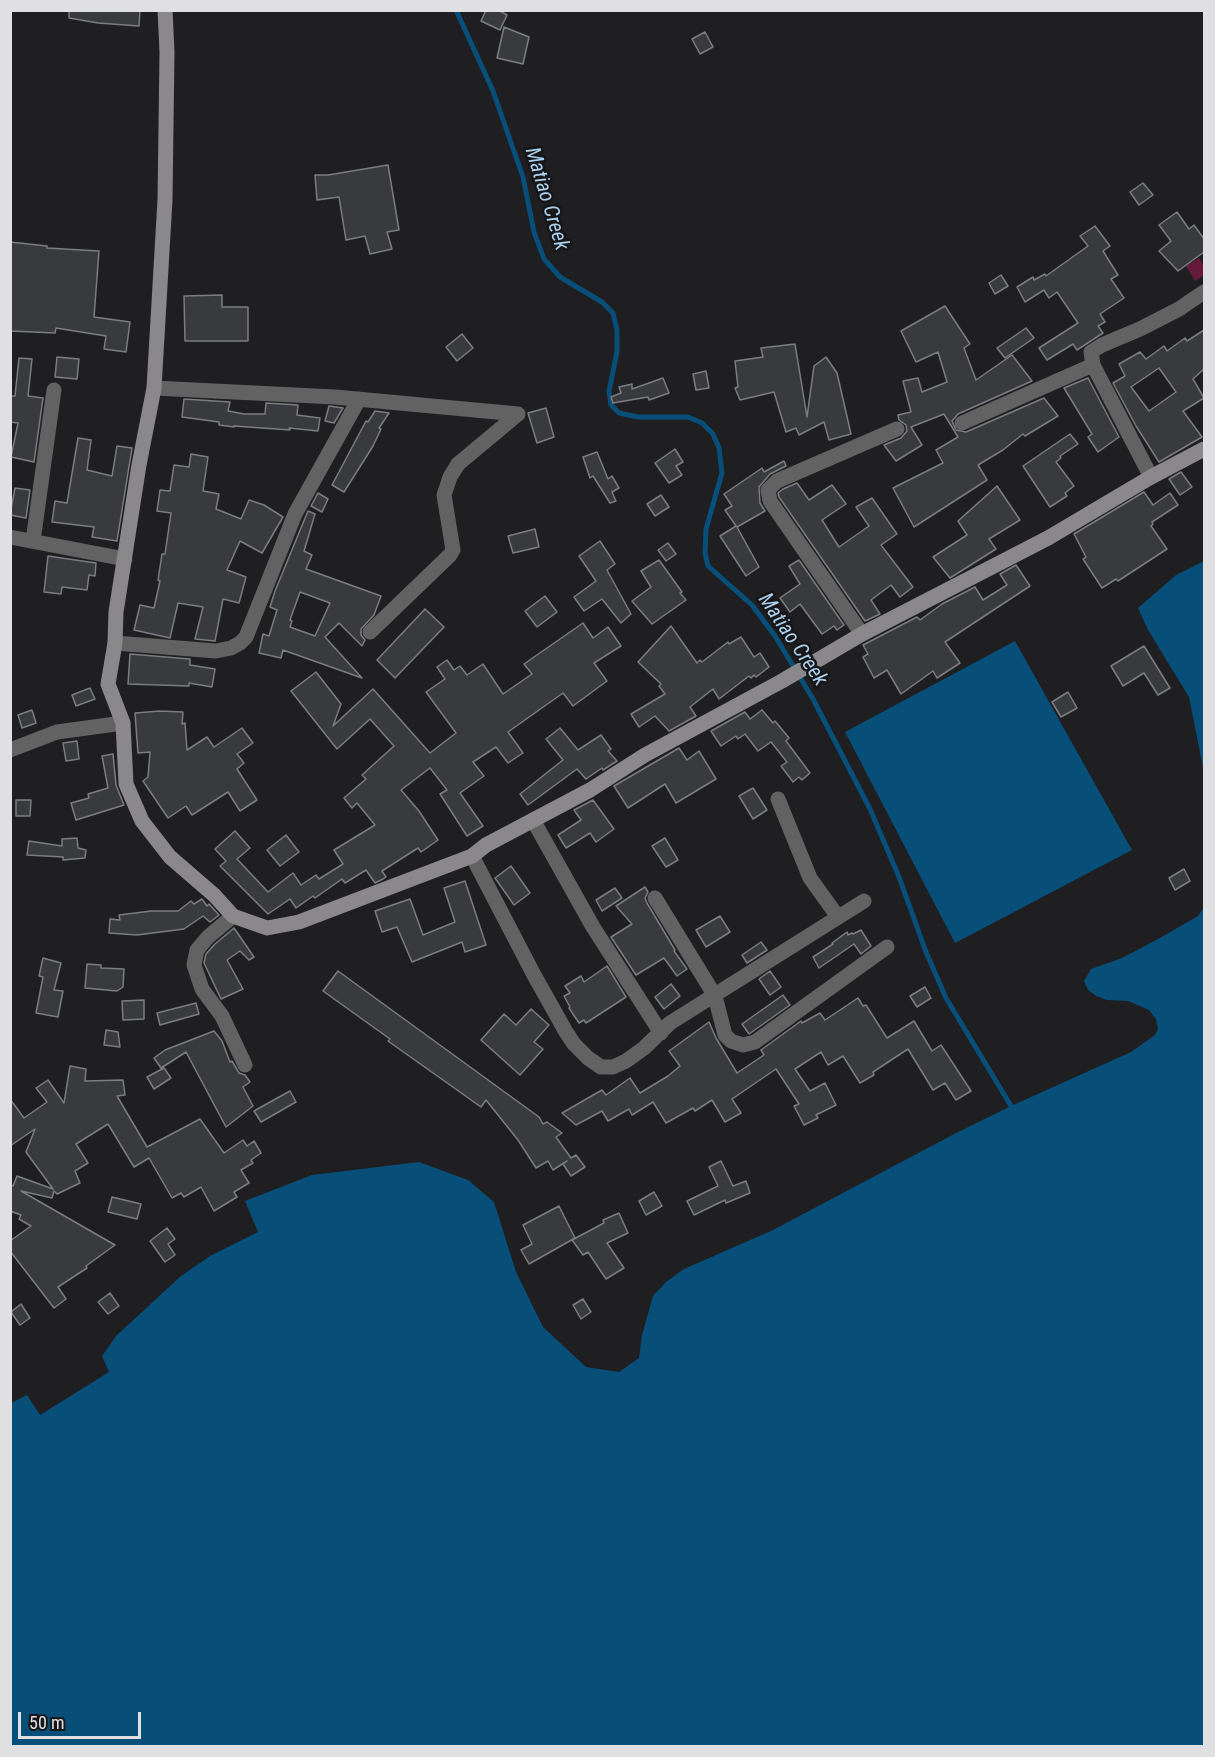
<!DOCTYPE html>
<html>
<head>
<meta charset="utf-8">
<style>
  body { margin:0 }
  #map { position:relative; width:1215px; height:1757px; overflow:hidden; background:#1f1e21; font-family:"Roboto Condensed",sans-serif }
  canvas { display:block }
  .frame { position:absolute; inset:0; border:12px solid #e0dfe1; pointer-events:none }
  .scale { position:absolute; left:18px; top:1712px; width:123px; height:27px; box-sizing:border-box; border:3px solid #e0dfe1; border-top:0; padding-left:8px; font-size:18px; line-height:21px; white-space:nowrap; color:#e0dfe1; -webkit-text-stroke:4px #161517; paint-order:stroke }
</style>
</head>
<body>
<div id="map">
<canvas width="1215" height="1757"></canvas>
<div class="frame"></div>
<div class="scale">50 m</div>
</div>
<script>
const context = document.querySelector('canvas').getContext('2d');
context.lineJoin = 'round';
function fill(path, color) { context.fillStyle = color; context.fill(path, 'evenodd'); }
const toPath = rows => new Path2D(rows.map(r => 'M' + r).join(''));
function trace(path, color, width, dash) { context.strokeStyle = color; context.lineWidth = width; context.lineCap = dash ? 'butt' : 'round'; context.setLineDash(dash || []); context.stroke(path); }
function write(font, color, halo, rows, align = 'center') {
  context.font = font + ' "Roboto Condensed",sans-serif'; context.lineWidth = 5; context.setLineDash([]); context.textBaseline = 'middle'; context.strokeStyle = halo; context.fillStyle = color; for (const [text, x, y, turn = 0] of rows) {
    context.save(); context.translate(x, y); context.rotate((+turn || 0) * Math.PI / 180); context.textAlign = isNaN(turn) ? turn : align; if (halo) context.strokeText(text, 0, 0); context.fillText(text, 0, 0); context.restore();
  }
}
fill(toPath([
  [1199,258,1204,267,1204,275,1195,281,1186,266]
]), '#651a3c');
fill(toPath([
  [1204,561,1204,773,1189,697,1148,630,1138,608,1176,575],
  [1015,641,1132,850,955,943,845,732],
  [1204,907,1204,1746,11,1746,11,1403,27,1395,40,1415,109,1372,102,1356,116,1336,181,1276,210,1256,258,1232,245,1201,312,1175,419,1162,468,1180,494,1202,516,1272,543,1327,586,1367,619,1372,639,1358,642,1335,653,1296,666,1282,684,1269,773,1230,958,1132,1011,1106,1131,1052,1155,1035,1158,1029,1156,1019,1149,1010,1128,1001,1107,1000,1096,996,1088,990,1084,981,1091,969,1122,958,1158,939,1198,916]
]), '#074f78');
trace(toPath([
  [456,10,493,91,523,177,534,232,544,259,560,277,602,302,613,313,617,330,617,352,609,391,611,405,619,413,638,417,688,417,702,423,713,434,719,448,722,473,706,529,705,553,708,566,752,605,775,636,813,699,870,809,899,877,926,952,946,998,1011,1106]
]), '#074f78', 5);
const building = toPath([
  [69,10,140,10,139,26,98,23,69,18,69,10],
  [486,10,498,10,507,15,500,30,481,21,486,10],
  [504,27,529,37,523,64,497,58,504,27],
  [705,32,713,47,700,54,692,39,705,32],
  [388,165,399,230,387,232,392,249,370,254,365,236,346,240,339,197,317,200,315,175,328,175,388,165],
  [1143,183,1153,195,1139,205,1130,192,1143,183],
  [1177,212,1189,229,1194,225,1204,239,1204,252,1178,271,1159,251,1171,241,1159,225,1177,212],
  [1095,226,1110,246,1103,251,1118,275,1111,279,1124,298,1100,314,1105,322,1098,326,1103,333,1077,350,1073,344,1047,360,1039,348,1078,323,1057,292,1049,298,1044,290,1025,302,1017,287,1033,277,1034,280,1045,274,1046,276,1088,246,1080,236,1095,226],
  [10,242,47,246,47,248,99,251,94,317,130,322,126,352,104,349,106,336,56,328,55,333,10,331,10,242],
  [1001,275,1008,286,995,294,989,283,1001,275],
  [222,295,222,307,248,307,248,341,185,341,184,296,222,295],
  [945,306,970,344,964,348,976,380,1012,355,1032,381,958,414,952,421,956,430,966,432,1044,398,1058,416,1025,436,1023,434,1003,450,978,465,987,480,914,527,893,488,943,463,936,450,958,437,944,414,911,427,922,445,896,461,884,445,901,438,907,431,906,425,899,420,898,415,911,412,903,381,918,378,922,392,947,382,938,352,916,362,901,331,945,306],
  [1026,328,1034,338,1005,358,997,348,1026,328],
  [1204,330,1204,369,1193,379,1204,398,1183,411,1202,437,1159,462,1136,426,1113,383,1125,376,1119,364,1140,352,1146,359,1164,346,1167,351,1185,338,1187,341,1204,330],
  [1159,368,1176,392,1149,411,1131,387,1159,368],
  [462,334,473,348,457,361,446,347,462,334],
  [795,344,807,417,814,366,826,357,837,373,851,434,829,440,824,422,799,435,796,428,786,432,774,392,740,400,735,388,738,387,735,361,763,357,761,348,795,344],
  [57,357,79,359,77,379,55,377,57,357],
  [19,358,32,359,28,396,43,398,34,462,11,457,18,423,10,422,10,396,15,396,19,358],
  [706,371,709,388,696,390,693,374,706,371],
  [663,378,669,393,649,400,648,397,613,403,611,397,621,393,619,387,632,384,632,389,663,378],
  [1088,378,1119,437,1098,452,1088,437,1092,434,1064,388,1088,378],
  [184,399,230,402,228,411,244,414,265,414,266,403,298,405,297,415,320,418,318,431,289,428,290,430,234,426,234,427,219,425,219,422,182,417,184,399],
  [329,406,343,408,334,423,325,421,329,406],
  [546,408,554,437,537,443,528,413,546,408],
  [375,411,389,413,379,428,381,429,373,446,344,492,332,485,366,421,368,422,375,411],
  [1070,434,1078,444,1060,456,1061,458,1056,462,1074,486,1065,493,1067,496,1050,507,1023,466,1070,434],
  [78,438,91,440,87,470,112,476,117,446,132,448,117,541,92,537,94,527,52,522,55,501,67,503,78,438],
  [675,449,683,462,676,466,682,475,669,483,655,463,675,449],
  [597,452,608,479,612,476,619,488,612,492,616,501,610,503,593,476,590,478,583,457,597,452],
  [191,454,208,457,203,491,219,494,216,509,241,519,249,500,264,505,283,517,262,553,240,541,227,570,246,577,239,603,223,599,215,641,195,639,203,607,178,603,170,638,134,630,140,605,154,608,160,581,158,580,162,554,165,554,171,513,157,511,160,490,170,491,174,465,189,467,191,454],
  [784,461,786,466,770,474,759,487,760,503,765,511,737,527,759,567,746,576,720,536,736,526,725,510,732,506,724,494,762,468,764,472,784,461],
  [1181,472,1192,487,1180,495,1169,479,1181,472],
  [797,483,809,500,832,485,846,504,822,520,839,547,869,526,856,507,872,498,897,534,881,545,913,587,900,597,891,585,871,600,880,614,865,621,779,497,778,493,783,489,797,483],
  [997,486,1020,520,989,539,996,549,950,578,933,557,967,535,958,521,997,486],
  [15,488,30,490,26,518,10,515,15,488],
  [1144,492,1153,505,1170,493,1178,505,1152,522,1153,524,1151,526,1167,549,1118,581,1116,579,1102,588,1083,559,1086,557,1074,534,1144,492],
  [318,493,328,499,322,512,311,506,318,493],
  [661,495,669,507,655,516,647,504,661,495],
  [308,511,315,514,304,551,312,555,306,569,381,596,374,615,361,629,361,635,365,640,362,646,339,623,325,637,362,678,283,650,281,658,259,653,263,634,269,636,277,610,270,607,275,591,308,511],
  [300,592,330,603,315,636,290,627,292,621,290,620,300,592],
  [535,529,539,547,513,553,508,536,535,529],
  [600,541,615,564,607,570,631,614,621,623,602,599,584,611,574,597,596,581,579,556,600,541],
  [668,543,676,554,666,561,658,550,668,543],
  [48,556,96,563,95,576,89,575,87,590,62,587,61,594,44,592,48,556],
  [659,560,682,592,680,593,686,600,652,624,632,601,651,587,641,571,659,560],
  [799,560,844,625,837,630,834,626,822,634,800,604,790,612,780,598,800,584,789,566,799,560],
  [1016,565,1030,586,945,642,960,663,937,678,933,671,901,694,887,670,874,678,863,657,868,654,863,645,917,617,920,620,942,604,975,587,983,600,1007,585,1000,574,1016,565],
  [545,596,557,612,537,627,525,611,545,596],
  [425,609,444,627,395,678,377,660,425,609],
  [583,623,593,638,608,627,621,646,594,663,607,681,573,706,563,693,508,732,523,753,508,763,496,747,473,762,484,776,460,793,483,826,467,836,440,794,447,790,430,768,401,790,419,811,438,840,421,852,418,848,382,871,386,877,383,879,375,883,366,870,345,883,342,879,315,898,313,896,296,908,290,899,268,914,220,866,226,861,215,849,235,831,250,848,237,859,268,892,293,873,301,885,316,875,319,879,343,864,334,850,375,825,357,803,352,808,344,798,366,779,362,775,394,746,370,719,337,749,291,691,316,672,341,704,333,726,373,689,430,753,456,733,426,692,445,679,437,667,447,660,454,670,460,666,467,675,483,664,503,694,532,674,524,664,583,623],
  [671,626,697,663,700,660,702,662,728,642,729,644,741,637,754,657,760,653,769,667,756,677,754,675,751,678,749,676,719,699,713,689,690,707,696,716,669,731,655,716,639,727,631,714,665,694,659,686,661,684,638,662,671,626],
  [1144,646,1170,688,1158,695,1144,673,1123,686,1111,666,1144,646],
  [130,654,190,659,190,665,215,669,212,687,189,683,189,686,128,684,130,654],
  [90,688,95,699,76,706,72,695,90,688],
  [1068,692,1077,708,1061,717,1052,702,1068,692],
  [32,710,36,723,22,728,18,715,32,710],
  [762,710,773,723,775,721,789,738,786,741,810,773,802,780,799,777,793,782,781,766,787,762,771,742,758,751,745,734,738,739,736,736,721,746,711,731,745,712,750,719,762,710],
  [160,711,183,712,182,724,185,723,187,750,207,737,214,747,242,728,253,743,237,754,244,763,237,769,257,800,240,811,228,792,192,815,186,806,168,818,143,781,148,777,150,752,138,753,135,713,160,711],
  [560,728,578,750,601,735,611,749,608,751,617,761,603,770,602,768,586,779,577,769,528,805,520,794,563,760,546,739,560,728],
  [77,741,79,759,66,761,63,743,77,741],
  [679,748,687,760,699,751,716,779,676,803,665,784,628,808,614,786,679,748],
  [113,754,116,785,124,805,76,820,71,803,89,798,88,794,108,788,102,756,113,754],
  [753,788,767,810,753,819,739,796,753,788],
  [16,800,31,800,30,816,16,816,16,800],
  [593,800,614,829,596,842,590,833,566,848,558,835,581,820,574,810,593,800],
  [286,835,299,852,280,866,267,850,286,835],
  [77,838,78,848,86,850,85,858,63,860,63,857,27,855,29,841,62,846,62,839,77,838],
  [665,838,678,860,666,867,652,846,665,838],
  [511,866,530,893,514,905,495,878,511,866],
  [1184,869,1190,881,1175,890,1169,878,1184,869],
  [465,881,486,945,465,952,462,942,412,962,397,927,382,932,375,911,410,899,423,935,455,922,444,888,465,881],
  [645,887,648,892,645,898,647,903,675,950,674,951,687,969,677,976,664,958,636,975,611,937,632,924,616,906,645,887],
  [615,888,622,898,602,911,596,900,615,888],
  [202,899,207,906,209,904,219,915,210,922,203,916,184,929,137,935,109,933,110,919,120,920,119,915,151,911,178,911,191,901,194,904,202,899],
  [720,916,730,932,706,947,696,930,720,916],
  [234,928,254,957,249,960,240,951,227,960,243,989,221,999,204,963,206,954,215,944,234,928],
  [861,930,871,946,861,954,854,944,819,968,813,957,833,944,832,943,847,932,848,935,852,933,853,934,861,930],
  [761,942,767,950,747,963,742,955,761,942],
  [43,958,61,963,54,990,63,991,58,1017,36,1013,43,977,39,976,43,958],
  [87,964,101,965,101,968,124,969,123,987,117,991,85,988,87,964],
  [607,966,626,997,586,1023,584,1020,579,1023,569,1008,570,1007,564,996,570,993,565,986,581,976,584,982,607,966],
  [338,971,539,1117,543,1124,547,1122,562,1133,556,1137,571,1158,576,1155,585,1167,571,1176,563,1164,567,1161,553,1170,548,1161,536,1168,518,1140,486,1100,481,1107,388,1041,390,1039,323,991,338,971],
  [770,971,781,987,770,995,759,979,770,971],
  [671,984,680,996,664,1009,655,997,671,984],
  [925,987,931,998,917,1007,910,996,925,987],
  [783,995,790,1005,749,1034,742,1024,783,995],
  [858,998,863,1006,866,1005,887,1038,914,1021,932,1051,941,1045,971,1091,956,1100,945,1083,933,1090,908,1049,873,1072,874,1075,860,1083,843,1056,828,1065,821,1052,795,1069,810,1091,825,1083,836,1105,816,1115,818,1118,804,1125,794,1106,799,1104,776,1069,732,1099,741,1113,725,1122,712,1100,695,1111,693,1108,666,1123,653,1102,632,1115,629,1109,608,1121,602,1111,576,1125,562,1113,602,1090,606,1095,630,1078,640,1093,668,1076,680,1066,669,1051,709,1022,716,1038,737,1073,764,1055,761,1050,801,1021,802,1023,820,1013,825,1020,858,998],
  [144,1000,144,1019,123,1020,122,1001,144,1000],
  [196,1003,199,1014,160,1025,157,1013,196,1003],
  [531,1009,549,1025,534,1042,543,1049,520,1075,481,1040,504,1014,516,1025,531,1009],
  [106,1030,118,1032,120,1047,104,1045,106,1030],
  [214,1031,222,1041,230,1062,232,1061,239,1073,245,1075,250,1082,243,1087,253,1106,226,1127,186,1052,161,1068,154,1058,165,1050,214,1031],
  [70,1066,86,1069,85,1081,123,1080,125,1095,117,1096,147,1147,200,1119,224,1153,243,1140,247,1146,254,1141,261,1153,251,1160,253,1163,241,1170,249,1183,234,1192,237,1197,214,1211,201,1187,184,1197,181,1193,172,1198,149,1158,134,1167,108,1124,76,1144,88,1163,75,1171,80,1183,57,1194,54,1191,52,1198,21,1191,115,1245,86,1266,87,1268,58,1287,66,1299,54,1308,10,1251,10,1241,31,1226,19,1219,21,1215,10,1211,10,1184,13,1186,17,1176,53,1189,26,1152,35,1129,10,1146,10,1099,24,1118,47,1102,36,1088,48,1080,64,1103,70,1066],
  [164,1068,171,1078,154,1089,147,1077,164,1068],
  [290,1091,296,1102,261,1122,254,1111,290,1091],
  [721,1161,733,1186,746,1181,750,1193,726,1203,725,1200,694,1215,687,1201,718,1186,709,1167,721,1161],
  [654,1192,662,1206,646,1215,639,1201,654,1192],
  [112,1197,141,1204,137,1219,108,1212,112,1197],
  [559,1206,575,1238,529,1264,521,1250,532,1244,523,1225,559,1206],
  [619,1213,628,1233,607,1243,624,1268,606,1279,588,1252,583,1255,572,1240,604,1223,603,1220,619,1213],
  [167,1228,175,1239,168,1244,175,1255,165,1262,150,1241,167,1228],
  [110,1293,119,1306,108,1314,98,1302,110,1293],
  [583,1299,591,1312,581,1319,573,1305,583,1299],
  [21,1304,30,1318,20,1325,11,1312,21,1304]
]);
fill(building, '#393a3d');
trace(building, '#7c7d80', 1.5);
trace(toPath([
  [154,388,335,397,518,414],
  [962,423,1093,365],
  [1151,477,1093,365,1091,352,1102,345,1140,329,1179,309,1204,292],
  [10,537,125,559],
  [33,541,54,390],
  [370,632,450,555,453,550,444,495,450,477,458,464,518,414],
  [862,634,770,501,768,490,777,481,897,429],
  [115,643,216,651,231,648,240,643,246,637,295,514,359,399],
  [10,750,57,732,123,723],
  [778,799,810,878,838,917],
  [533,820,593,927,661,1033],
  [472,856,534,975,566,1032,574,1044,588,1058,601,1067,613,1067,626,1061,644,1048,670,1023,864,901],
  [655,898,715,996,725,1035,731,1041,743,1045,755,1042,887,947],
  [233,916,208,937,197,950,194,965,202,989,222,1016,245,1065]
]), '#636263', 15);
trace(toPath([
  [165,10,167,52,165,200,154,388,139,465,116,612,115,643,108,684,123,723,126,784,142,821,170,857,214,895,233,916,267,928,299,922,472,856,486,845,590,790,645,755,782,681,862,634,1048,538,1151,477,1204,449]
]), '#8a888a', 15);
write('italic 21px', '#aad0ee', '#161517', [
  ["Matiao Creek",546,199,73],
  ["Matiao Creek",792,640,56]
]);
</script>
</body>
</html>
